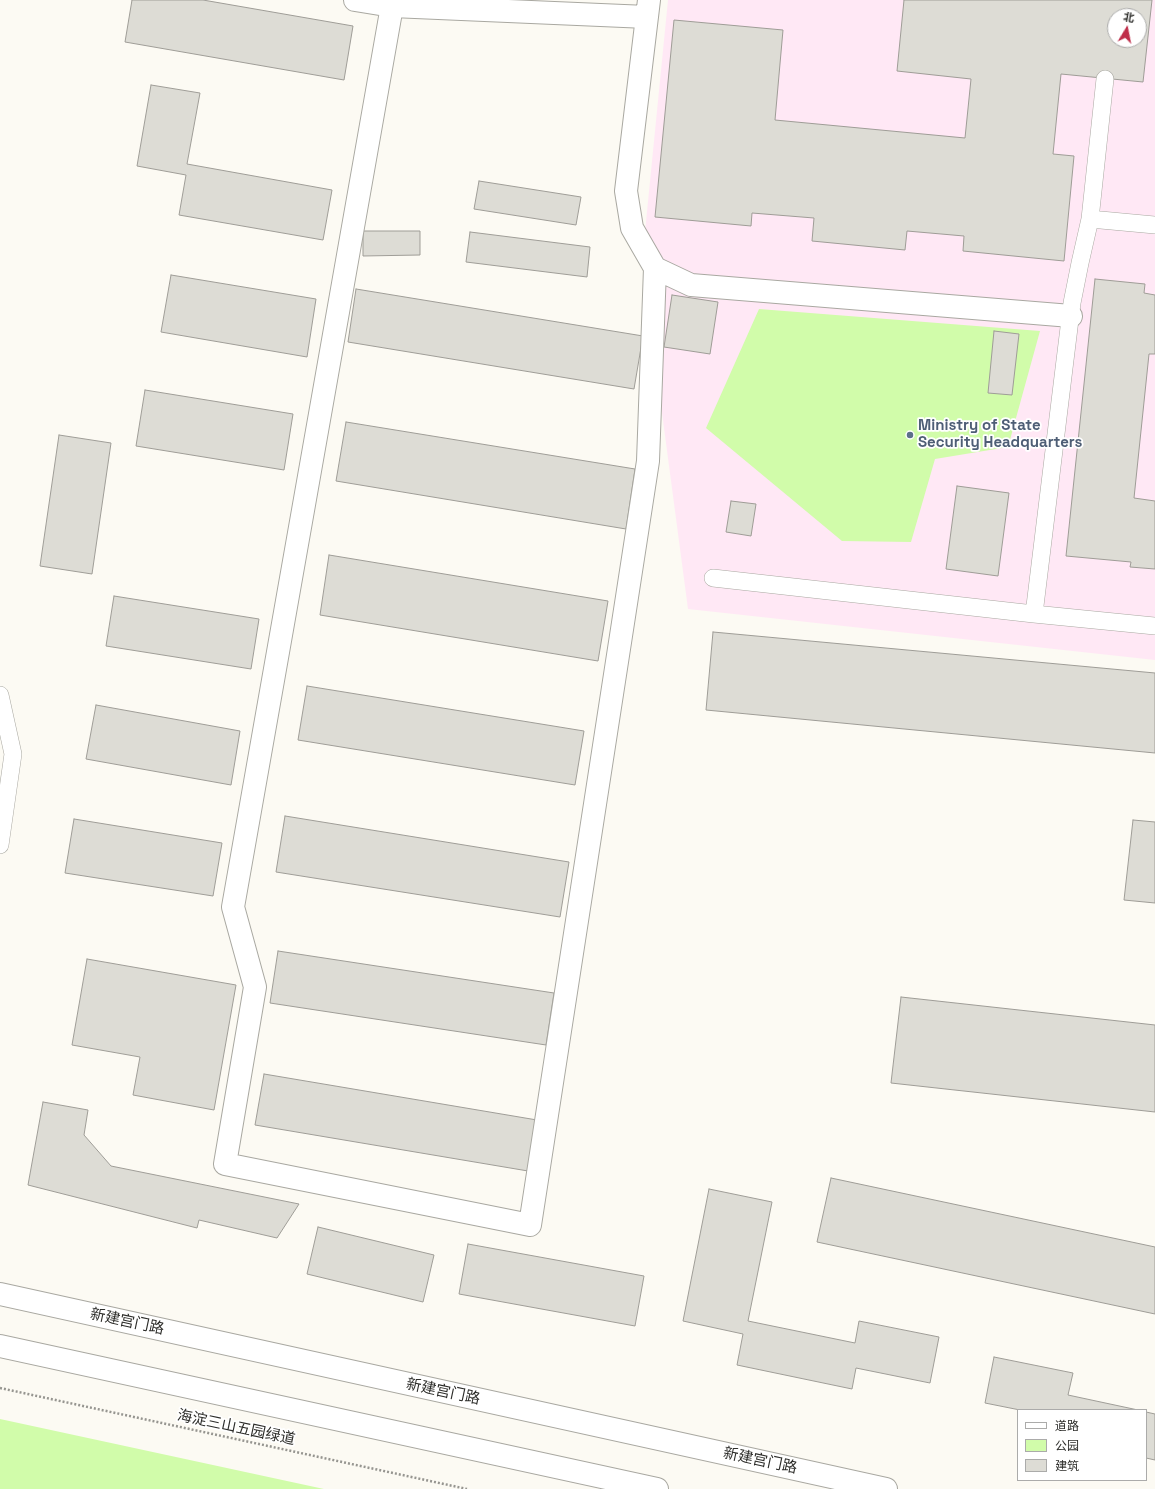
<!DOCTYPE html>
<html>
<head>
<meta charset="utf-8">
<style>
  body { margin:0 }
  #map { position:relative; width:1155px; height:1489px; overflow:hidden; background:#fcfaf3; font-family:"Space Grotesk","Noto Sans SC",sans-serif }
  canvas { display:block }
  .legend { position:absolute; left:1017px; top:1409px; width:130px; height:72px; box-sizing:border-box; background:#fff; border:1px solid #ababaa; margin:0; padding:5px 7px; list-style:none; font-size:12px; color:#2d2d2a }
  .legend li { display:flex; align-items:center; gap:8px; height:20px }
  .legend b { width:20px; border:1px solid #ababaa }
  .north { position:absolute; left:1107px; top:8px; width:40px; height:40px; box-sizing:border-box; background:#fff; border:1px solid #ababaa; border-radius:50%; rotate:10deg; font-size:11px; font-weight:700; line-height:16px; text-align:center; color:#2d2d2a }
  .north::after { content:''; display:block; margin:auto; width:14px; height:18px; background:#bf2e4a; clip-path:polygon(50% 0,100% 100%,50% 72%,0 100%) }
</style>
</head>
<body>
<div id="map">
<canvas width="1155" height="1489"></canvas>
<ul class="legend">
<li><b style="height:5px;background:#fff"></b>道路</li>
<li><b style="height:11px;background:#d1fcaa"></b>公园</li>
<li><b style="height:11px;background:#dddcd5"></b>建筑</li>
</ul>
<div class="north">北</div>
</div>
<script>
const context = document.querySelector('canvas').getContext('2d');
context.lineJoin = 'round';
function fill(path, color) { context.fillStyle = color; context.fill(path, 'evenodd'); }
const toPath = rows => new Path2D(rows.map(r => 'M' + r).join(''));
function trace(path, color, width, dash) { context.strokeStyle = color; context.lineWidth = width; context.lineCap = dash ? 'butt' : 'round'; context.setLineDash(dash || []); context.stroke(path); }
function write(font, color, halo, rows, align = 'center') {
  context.font = font + ' "Space Grotesk","Noto Sans SC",sans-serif'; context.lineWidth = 3.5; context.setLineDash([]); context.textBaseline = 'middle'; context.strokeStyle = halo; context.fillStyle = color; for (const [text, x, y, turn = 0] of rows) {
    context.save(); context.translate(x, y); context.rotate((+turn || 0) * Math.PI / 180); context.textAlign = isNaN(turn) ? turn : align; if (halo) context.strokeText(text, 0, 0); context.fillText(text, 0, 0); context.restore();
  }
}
fill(toPath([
  [668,0,1155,0,1155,660,688,609,642,262],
  [1115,16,1139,16,1139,40,1115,40]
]), '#ffe8f5');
fill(toPath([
  [759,309,1040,331,1008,447,935,459,911,542,842,541,706,428],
  [0,1419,324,1489,0,1489]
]), '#d1fcaa');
const building = toPath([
  [132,0,203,0,353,26,344,80,125,42,132,0],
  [904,0,1152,0,1143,82,1061,74,1053,154,1074,156,1064,261,963,251,964,236,907,231,905,250,812,241,814,218,752,213,751,226,655,217,674,20,783,30,775,120,965,138,971,79,897,71,904,0],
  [1115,16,1139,16,1139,40,1115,40,1115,16],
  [151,85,200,93,187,164,332,190,323,240,179,215,186,175,137,166,151,85],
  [479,181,581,197,576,225,474,209,479,181],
  [363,231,420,231,420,255,363,256,363,231],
  [470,232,590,247,587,277,466,262,470,232],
  [171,275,316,299,307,357,161,332,171,275],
  [1095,279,1145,284,1144,293,1155,295,1155,354,1149,354,1134,498,1155,501,1155,569,1130,567,1131,562,1066,556,1095,279],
  [356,289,643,336,634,389,348,342,356,289],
  [672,295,718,302,710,354,664,347,672,295],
  [994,331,1019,334,1012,395,988,393,994,331],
  [145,390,293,414,284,470,136,446,145,390],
  [346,422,635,469,626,529,336,481,346,422],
  [59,435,111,443,92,574,40,566,59,435],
  [957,486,1009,493,998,576,946,569,957,486],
  [731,501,756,504,751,536,726,532,731,501],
  [329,555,608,601,598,661,320,615,329,555],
  [114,596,259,619,251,669,106,646,114,596],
  [713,632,1155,673,1155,753,706,710,713,632],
  [307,686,584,731,575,785,298,740,307,686],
  [96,705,240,731,231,785,86,759,96,705],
  [285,816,569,862,560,917,276,872,285,816],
  [74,819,222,843,213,896,65,873,74,819],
  [1133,820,1155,822,1155,903,1124,900,1133,820],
  [278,951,554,993,546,1045,270,1003,278,951],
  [87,959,236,985,214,1110,133,1095,140,1057,72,1045,87,959],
  [901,997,1155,1025,1155,1112,891,1083,901,997],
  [264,1074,537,1120,528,1171,255,1125,264,1074],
  [43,1102,88,1110,84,1135,111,1166,299,1204,277,1238,199,1220,197,1228,28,1185,43,1102],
  [831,1178,1155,1247,1155,1314,817,1242,831,1178],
  [709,1189,772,1202,748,1321,855,1343,859,1321,939,1337,930,1383,856,1368,852,1389,737,1365,743,1334,683,1321,709,1189],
  [318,1227,434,1255,423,1302,307,1274,318,1227],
  [468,1244,644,1276,635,1326,459,1294,468,1244],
  [994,1357,1073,1373,1068,1395,1138,1410,1020,1410,985,1403,994,1357],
  [1146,1412,1155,1414,1155,1460,1146,1458,1146,1412]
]);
fill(building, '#dddcd5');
trace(building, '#9f9d97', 1);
const lane = toPath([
  [1090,219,1155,225],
  [713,578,1034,614,1155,626],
  [1034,614,1072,303,1080,263,1090,219,1105,79],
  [0,695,13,754,0,845]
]);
const street = toPath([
  [355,0,392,6,647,17],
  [649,0,626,191,632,228,655,268,691,285,1071,316],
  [392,6,233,907,255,987,225,1164,530,1225,648,461,655,268]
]);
const secondary = toPath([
  [0,1294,886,1489],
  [0,1346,657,1489]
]);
trace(lane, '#a9a8a1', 18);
trace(street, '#a9a8a1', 24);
trace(secondary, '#a9a8a1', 24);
trace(toPath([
  [0,1388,467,1489]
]), '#969590', 2.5, [2, 2]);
trace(lane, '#fff', 17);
trace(street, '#fff', 22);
trace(secondary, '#fff', 22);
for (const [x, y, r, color] of [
  [910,435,4,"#5c6f8a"]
]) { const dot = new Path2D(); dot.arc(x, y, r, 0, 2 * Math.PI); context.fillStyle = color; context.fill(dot); trace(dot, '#fff', 1.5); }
write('bold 15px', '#4e5e75', '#fff', [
  ["Ministry of State",918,426],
  ["Security Headquarters",918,443]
], 'left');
write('15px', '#2d2d2a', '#fff', [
  ["新建宫门路",127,1322,12],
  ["新建宫门路",443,1392,12],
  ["海淀三山五园绿道",236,1428,12],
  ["新建宫门路",760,1461,12]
]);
</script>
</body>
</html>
